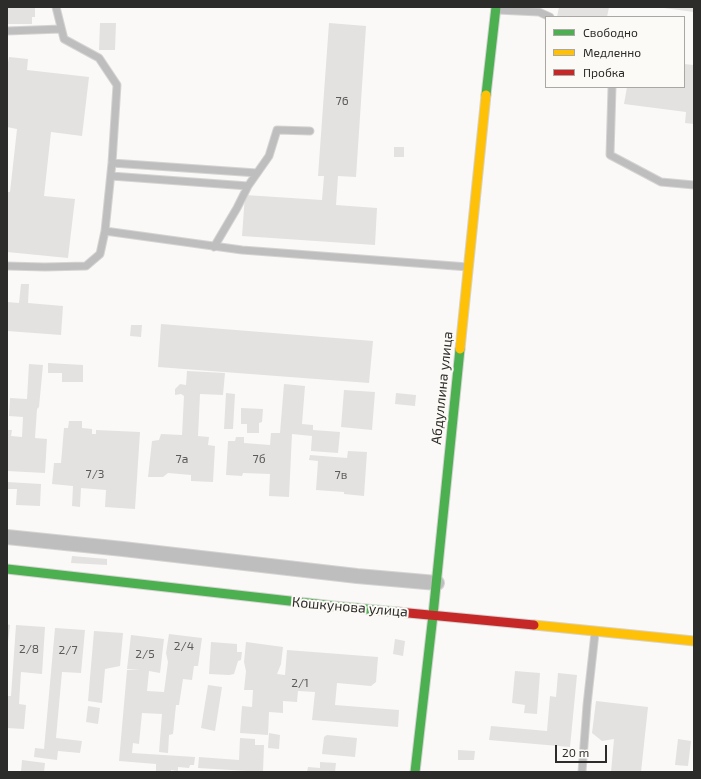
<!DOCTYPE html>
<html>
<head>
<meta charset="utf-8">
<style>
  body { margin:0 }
  #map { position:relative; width:701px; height:779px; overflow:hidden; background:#fbf9f7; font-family:"Exo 2",sans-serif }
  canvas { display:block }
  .frame { position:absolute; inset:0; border:8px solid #2c2c2a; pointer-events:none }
  .legend { position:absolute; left:545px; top:16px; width:140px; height:72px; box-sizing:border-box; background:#fcfaf6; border:1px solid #a9a8a4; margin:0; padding:5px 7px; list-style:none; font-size:12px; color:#2c2c2a }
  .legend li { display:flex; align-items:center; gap:8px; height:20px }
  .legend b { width:20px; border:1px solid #a9a8a4 }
  .scale { position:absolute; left:555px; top:745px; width:52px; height:18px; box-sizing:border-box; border:2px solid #2c2c2a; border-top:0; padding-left:5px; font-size:12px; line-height:14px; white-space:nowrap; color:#2c2c2a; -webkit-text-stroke:3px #fcfaf6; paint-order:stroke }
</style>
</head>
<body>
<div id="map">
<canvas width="701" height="779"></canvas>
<div class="frame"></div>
<ul class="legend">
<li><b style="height:5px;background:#4caf50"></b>Свободно</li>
<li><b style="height:5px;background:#ffc107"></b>Медленно</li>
<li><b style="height:5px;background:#c62828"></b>Пробка</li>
</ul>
<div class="scale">20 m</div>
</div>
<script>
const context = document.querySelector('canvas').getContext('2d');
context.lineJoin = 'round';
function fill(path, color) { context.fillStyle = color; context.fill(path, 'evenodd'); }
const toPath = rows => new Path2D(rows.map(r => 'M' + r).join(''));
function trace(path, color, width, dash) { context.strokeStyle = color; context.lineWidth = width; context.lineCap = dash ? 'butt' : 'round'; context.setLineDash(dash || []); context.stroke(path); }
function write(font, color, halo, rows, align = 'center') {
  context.font = font + ' "Exo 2",sans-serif'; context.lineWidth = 4; context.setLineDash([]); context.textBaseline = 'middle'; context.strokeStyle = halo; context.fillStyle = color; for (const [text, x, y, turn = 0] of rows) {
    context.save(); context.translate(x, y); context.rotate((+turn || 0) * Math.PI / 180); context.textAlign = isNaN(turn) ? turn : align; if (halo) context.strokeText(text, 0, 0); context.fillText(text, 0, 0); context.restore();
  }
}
fill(toPath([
  [7,7,35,7,35,17,32,17,32,24,7,24],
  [559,7,609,7,607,17,557,17],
  [664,7,694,7,694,12,664,8],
  [100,23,116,23,115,50,99,50],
  [329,23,366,26,356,177,338,176,336,205,377,208,375,245,242,236,245,195,322,200,324,176,318,176],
  [9,57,28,59,27,70,89,77,82,136,51,132,44,196,75,199,68,258,7,252,7,192,10,192,17,129,7,127,7,68],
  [684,64,694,65,694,124,685,123,686,112,624,104,627,87,684,87],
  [394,147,404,147,404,157,394,157],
  [21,284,29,284,28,303,63,306,61,335,7,331,7,302,19,303],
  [161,324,373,341,369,383,158,367],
  [131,325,142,325,141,337,130,336],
  [48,363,83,365,83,382,62,382,62,373,48,373],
  [29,364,43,365,39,407,37,409,35,438,47,439,45,473,7,471,7,430,12,430,11,436,22,437,23,417,9,416,10,398,27,399],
  [187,371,225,373,223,395,200,394,198,436,209,437,208,445,215,446,213,482,191,481,191,475,168,473,163,477,148,477,152,441,159,440,161,434,182,435,184,396,181,394,175,395,175,389,180,384,186,385],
  [284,384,305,386,302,424,313,425,313,430,340,432,338,453,311,451,312,436,292,434,289,497,269,496,270,474,243,473,242,476,226,475,228,441,235,441,236,437,244,437,244,443,270,445,271,433,280,433],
  [344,390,375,392,372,430,341,427],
  [226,393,235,394,233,429,224,429],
  [396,393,416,395,415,406,395,404],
  [241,408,263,409,262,422,259,423,259,433,247,433,247,424,241,424],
  [69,421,82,421,82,428,92,429,92,434,96,434,96,430,140,432,135,509,105,507,106,490,81,488,80,507,72,506,73,486,52,484,54,463,61,463,64,428,68,428],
  [348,451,367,452,364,496,344,494,344,492,316,490,318,461,309,460,310,455,347,458],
  [7,482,41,484,40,506,16,505,17,489,7,489],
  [72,556,107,559,107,565,71,563],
  [7,624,10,625,8,642,7,642],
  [16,625,45,627,42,674,21,672,19,704,26,705,24,729,7,728,7,696,11,696],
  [55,628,85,630,81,673,62,672,56,738,82,741,80,753,58,751,57,760,34,757,35,748,44,749],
  [94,631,123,633,120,666,105,669,102,703,88,701],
  [169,634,202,638,198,666,194,666,192,680,183,679,179,705,176,705,173,734,169,735,168,753,159,752,162,714,142,713,139,744,133,743,132,753,195,757,194,765,190,765,189,768,178,767,178,771,171,770,171,772,166,772,156,771,156,764,119,761,127,670,140,670,127,669,131,635,164,639,160,673,149,671,147,691,164,692,168,662,166,653],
  [395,639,405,641,403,656,393,654],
  [211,642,237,644,237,652,242,652,241,660,238,661,234,674,229,675,209,674],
  [246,642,283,647,281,664,277,674,285,675,287,650,378,657,376,682,371,686,337,683,335,705,399,710,398,727,312,720,315,692,298,691,297,702,283,701,283,713,269,712,268,735,240,733,242,706,252,707,253,690,244,690,246,671,244,662],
  [515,671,540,673,537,714,524,713,525,705,512,703],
  [558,673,577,675,570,747,489,740,491,726,547,731,550,696,556,697],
  [208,685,222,687,215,731,201,728],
  [596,701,648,707,641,772,611,772,614,739,602,741,592,733],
  [88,706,100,708,98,724,86,722],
  [269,733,280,735,279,749,268,748],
  [327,735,357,738,355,757,322,754,324,737],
  [240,738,255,739,255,745,264,745,263,772,198,768,199,757,239,760],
  [678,739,691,741,688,766,675,765],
  [458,750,475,751,474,760,458,760],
  [22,760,45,763,44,772,21,772],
  [320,762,336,763,335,772,307,772,308,767,320,768]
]), '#e3e2e0');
const lane = toPath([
  [56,7,64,39,99,58,117,85,112,163,105,231,242,250,468,267],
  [497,10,539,12,550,17],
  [7,31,61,29],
  [612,87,610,155,661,182,694,185],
  [112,163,257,173],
  [111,176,248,186,269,156,277,130,310,131],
  [214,247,237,208,248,186],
  [7,266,45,267,86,266,100,254,105,231],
  [582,772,587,705,595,633]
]);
const street = toPath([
  [7,537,123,549,357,576,437,583]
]);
const fast = toPath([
  [486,95,496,7],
  [7,569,334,606,398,612],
  [415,772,433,615,460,349]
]);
const slow = toPath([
  [460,349,486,95],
  [534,625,694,641]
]);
const jam = toPath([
  [398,612,534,625]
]);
trace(lane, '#d5d4d3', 9);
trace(street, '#d5d4d3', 16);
trace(fast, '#d5d4d3', 11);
trace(slow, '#d5d4d3', 11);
trace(jam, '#d5d4d3', 11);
trace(lane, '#bfbebf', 7);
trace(street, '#bfbebf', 14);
trace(fast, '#4caf50', 9);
trace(slow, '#ffc107', 9);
trace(jam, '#c62828', 9);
write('12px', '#5b5a58', null, [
  ["76",342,101],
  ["7а",182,459],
  ["7б",259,459],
  ["7/3",95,474],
  ["7в",341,475],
  ["2/4",184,646],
  ["2/8",29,649],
  ["2/7",68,650],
  ["2/5",145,654],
  ["2/1",300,683]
]);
write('14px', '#2c2c2a', '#fcfaf6', [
  ["Абдуллина улица",442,388,-84],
  ["Кошкунова улица",350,607,5]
]);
</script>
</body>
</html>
